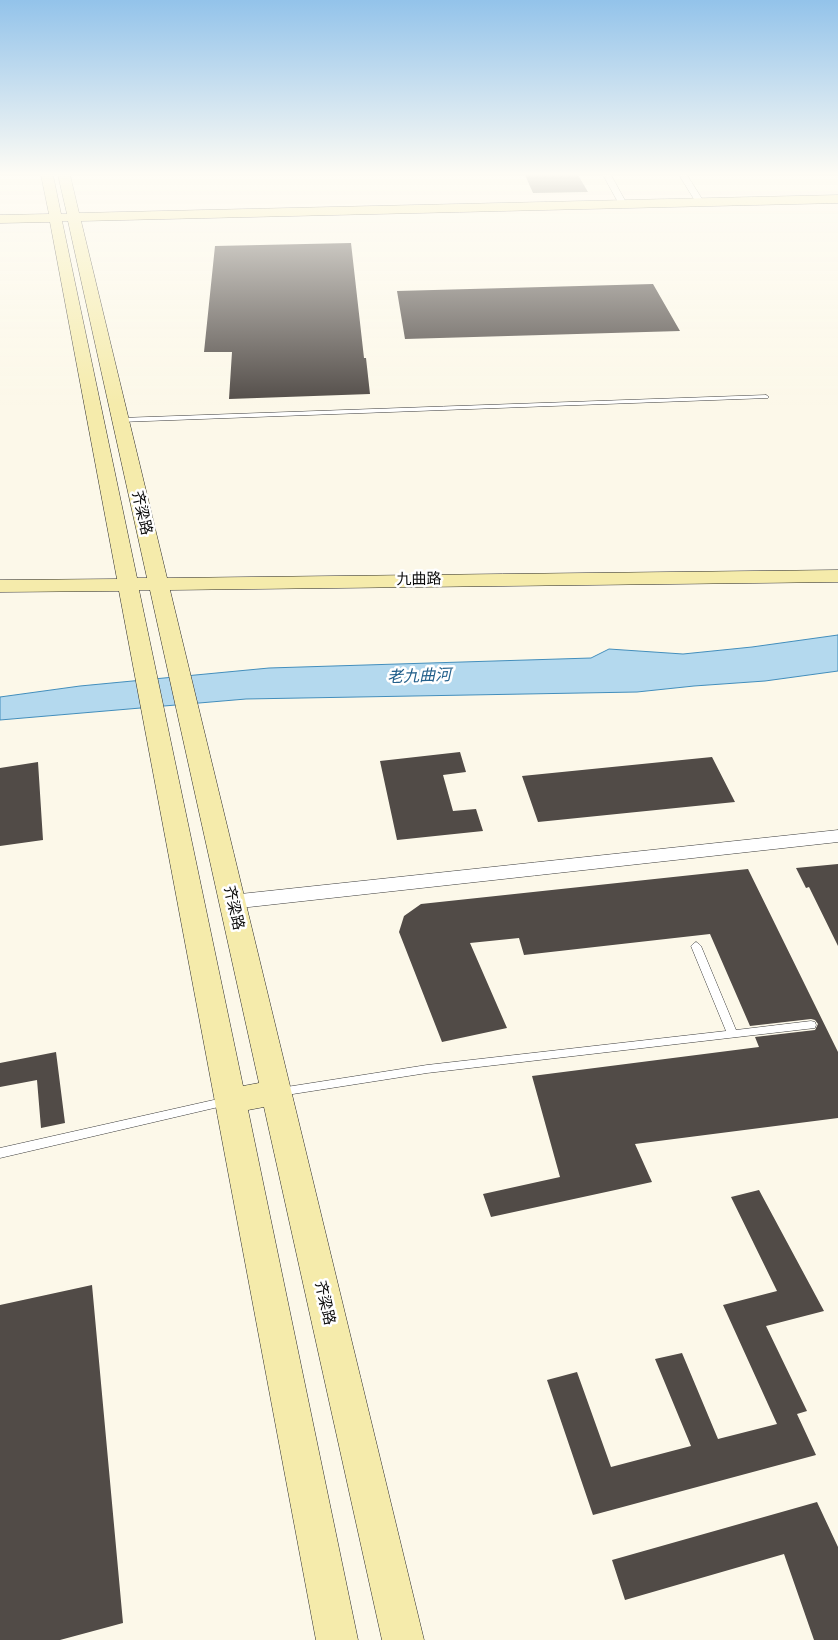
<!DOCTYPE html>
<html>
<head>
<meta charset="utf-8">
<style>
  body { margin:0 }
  canvas { display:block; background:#fcf8e9 }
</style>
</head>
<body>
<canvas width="838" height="1640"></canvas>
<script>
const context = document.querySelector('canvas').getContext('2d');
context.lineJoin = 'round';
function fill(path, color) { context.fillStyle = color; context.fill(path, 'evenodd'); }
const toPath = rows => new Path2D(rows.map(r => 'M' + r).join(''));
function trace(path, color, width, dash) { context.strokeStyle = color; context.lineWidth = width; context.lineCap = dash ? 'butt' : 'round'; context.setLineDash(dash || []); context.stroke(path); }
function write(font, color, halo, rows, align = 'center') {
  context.font = font + ' "Source Serif 4","Noto Sans SC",serif'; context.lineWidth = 5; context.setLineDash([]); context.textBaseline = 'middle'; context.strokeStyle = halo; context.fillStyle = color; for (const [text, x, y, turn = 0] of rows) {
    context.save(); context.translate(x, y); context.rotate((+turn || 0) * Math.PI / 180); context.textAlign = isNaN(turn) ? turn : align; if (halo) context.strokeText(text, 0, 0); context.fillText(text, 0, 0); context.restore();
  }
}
const water = toPath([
  [838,635,838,671,765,681,694,686,637,692,246,699,0,720,0,697,80,686,269,668,591,658,609,649,683,654,752,647,838,635]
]);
fill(water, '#b4d9ee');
trace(water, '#438ebc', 1);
fill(toPath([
  [525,175,578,175,588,192,533,193],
  [351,243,364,358,366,358,370,394,229,399,232,352,204,352,215,246],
  [653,284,680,331,405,339,397,291],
  [460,752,466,772,443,775,453,811,476,809,483,831,397,840,380,761],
  [712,757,735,802,538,822,522,776],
  [38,762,43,840,0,846,0,768],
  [838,864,838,946,809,887,806,888,796,868],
  [748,869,838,1052,838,1118,635,1144,652,1182,491,1217,483,1194,560,1177,532,1076,759,1047,755,1037,815,1030,818,1024,815,1020,811,1019,750,1026,710,934,524,955,519,938,470,943,507,1028,442,1042,399,932,404,916,421,904],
  [56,1052,65,1123,41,1128,37,1080,0,1087,0,1063],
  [759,1190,824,1311,766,1326,807,1411,797,1414,816,1455,593,1515,547,1380,577,1372,611,1467,691,1446,655,1359,682,1353,718,1439,777,1424,723,1305,777,1291,731,1197],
  [92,1285,123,1623,60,1640,0,1640,0,1305],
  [817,1502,838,1547,838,1640,814,1640,784,1554,625,1600,612,1560]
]), '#514b47');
const lane = toPath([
  [766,395,769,397,768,398,120,422,117,420,120,418,766,395],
  [696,942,699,944,701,946,736,1030,811,1021,815,1022,816,1025,815,1028,427,1073,280,1096,276,1095,275,1092,276,1089,280,1088,427,1065,726,1031,691,946,693,944,696,942],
  [227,1097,231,1098,232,1101,231,1104,227,1105,0,1158,0,1148,227,1097]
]);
const street = toPath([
  [603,175,611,175,627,204,626,206,620,206,603,175],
  [679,175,687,175,704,202,703,204,697,204,679,175],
  [838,830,838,842,231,909,224,907,222,902,224,897,231,895,838,830]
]);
const secondary = toPath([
  [41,175,53,175,61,214,67,214,58,175,70,175,79,213,838,195,838,203,81,221,167,578,838,570,838,582,170,590,424,1640,382,1640,264,1107,248,1110,358,1640,316,1640,119,591,0,592,0,580,117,579,50,222,0,223,0,215,49,214,41,175],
  [62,221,68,221,147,578,137,578,62,221],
  [139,590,150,590,259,1083,243,1086,139,590]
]);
trace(lane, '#3d3d3d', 1);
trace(street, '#3d3d3d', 1);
trace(secondary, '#2c2c2c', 1);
fill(lane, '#fff');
fill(street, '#fff');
fill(secondary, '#f5ebab');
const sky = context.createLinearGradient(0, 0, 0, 405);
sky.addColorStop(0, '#93c3ea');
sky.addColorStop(0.43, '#fefcf5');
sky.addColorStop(1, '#fefcf500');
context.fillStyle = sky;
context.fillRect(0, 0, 838, 405);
write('15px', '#0a0a0a', '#fff', [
  ["齐梁路",141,513,77],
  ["九曲路",419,580,-1],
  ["齐梁路",233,908,77],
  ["齐梁路",324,1303,77]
]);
write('italic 16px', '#23608b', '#fff', [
  ["老九曲河",419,677,-2]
]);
</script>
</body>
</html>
